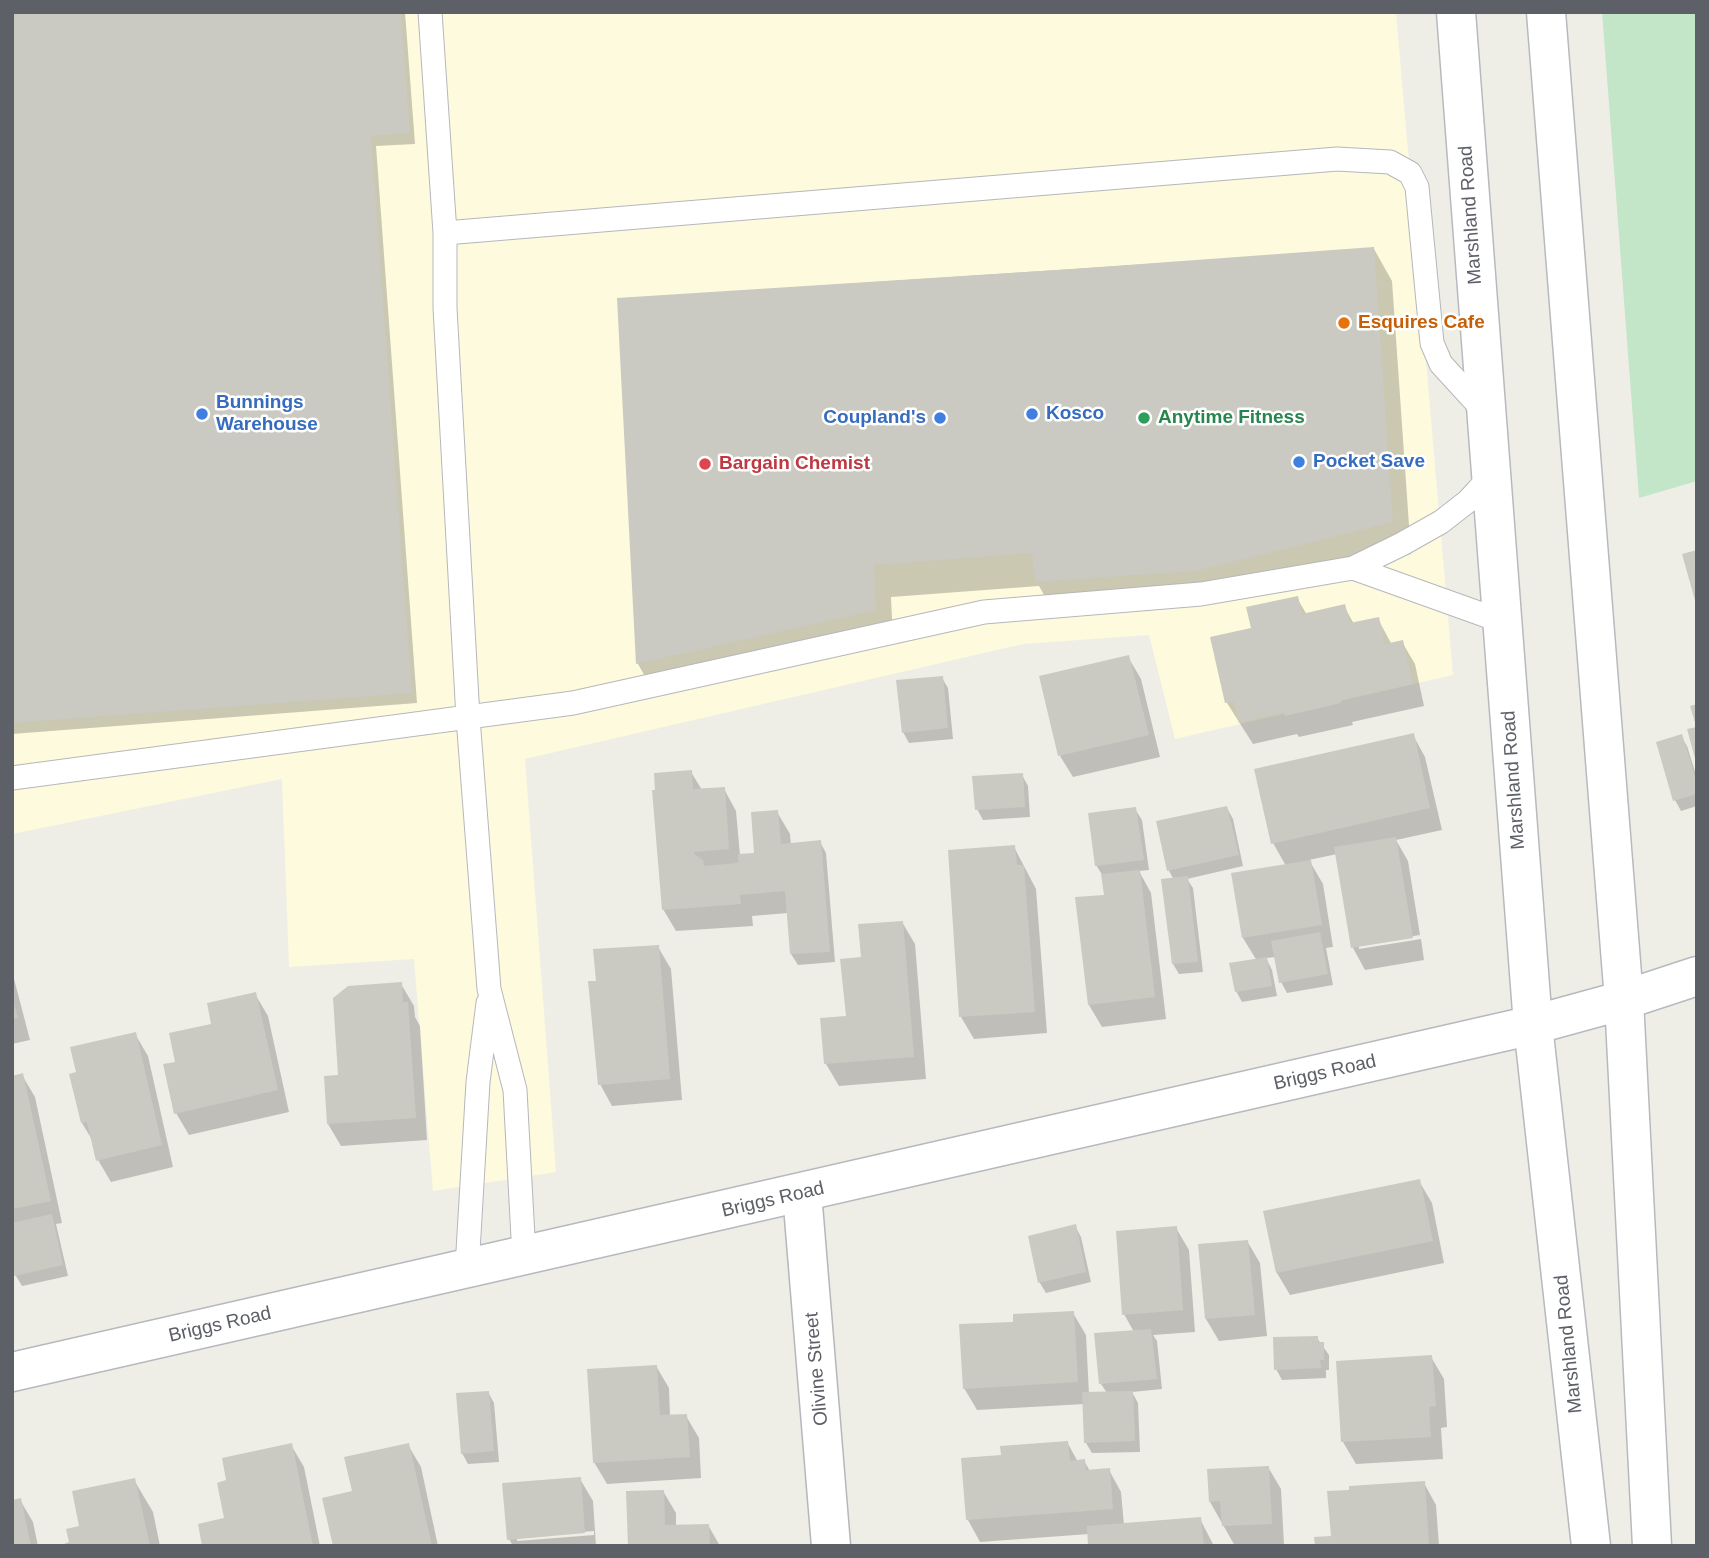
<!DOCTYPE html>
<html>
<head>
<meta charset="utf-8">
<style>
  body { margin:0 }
  #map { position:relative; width:1709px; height:1558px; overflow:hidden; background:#efeee6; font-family:Helvetica,sans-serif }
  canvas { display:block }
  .frame { position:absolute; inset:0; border:14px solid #5d6066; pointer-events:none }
</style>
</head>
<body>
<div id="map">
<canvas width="1709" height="1558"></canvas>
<div class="frame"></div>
</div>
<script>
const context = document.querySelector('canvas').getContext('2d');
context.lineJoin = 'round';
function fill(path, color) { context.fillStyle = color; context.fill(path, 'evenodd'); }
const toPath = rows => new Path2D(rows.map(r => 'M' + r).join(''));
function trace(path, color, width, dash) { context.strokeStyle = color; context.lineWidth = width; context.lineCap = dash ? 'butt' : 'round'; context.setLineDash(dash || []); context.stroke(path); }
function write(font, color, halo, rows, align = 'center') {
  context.font = font + ' Helvetica,sans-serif'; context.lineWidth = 5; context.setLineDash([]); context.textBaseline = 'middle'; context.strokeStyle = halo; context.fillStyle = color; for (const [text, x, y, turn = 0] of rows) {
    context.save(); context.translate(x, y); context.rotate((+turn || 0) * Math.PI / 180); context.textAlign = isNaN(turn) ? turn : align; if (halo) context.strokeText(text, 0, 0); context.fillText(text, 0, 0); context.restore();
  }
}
fill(toPath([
  [12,12,1396,12,1453,675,1175,739,1149,635,1023,644,525,759,556,1172,433,1191,414,959,289,967,282,779,12,834]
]), '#fdfadd');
fill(toPath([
  [1602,12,1697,12,1697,481,1639,498]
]), '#c3e6c8');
fill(toPath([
  [12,12,405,12,415,144,376,146,417,703,12,734],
  [1374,249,1392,281,1411,554,1215,603,1055,614,1039,586,891,597,893,642,656,696,638,664,619,299],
  [1297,598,1307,615,1344,606,1354,624,1378,619,1392,645,1402,642,1415,664,1424,706,1352,722,1353,725,1299,737,1297,734,1253,744,1227,703,1253,630],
  [1128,657,1141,679,1160,757,1073,777,1060,756],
  [942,678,948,688,953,739,909,743,903,732],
  [1413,735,1425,757,1442,830,1396,840,1408,861,1420,935,1359,945,1359,949,1421,939,1424,960,1365,970,1353,948,1337,854,1309,860,1323,884,1333,947,1326,948,1333,985,1287,993,1281,982,1276,957,1266,958,1272,970,1277,996,1242,1002,1236,991,1257,961,1243,938,1233,875,1286,866,1273,843],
  [1681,736,1687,746,1697,778,1697,806,1681,811,1675,800],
  [691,772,702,790,724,789,736,811,740,855,756,854,777,812,790,834,791,845,820,842,826,853,835,962,798,965,791,954,788,913,752,916,753,926,676,931,663,909],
  [1022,775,1028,786,1030,817,983,820,977,809],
  [1227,808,1233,819,1243,866,1187,879,1193,888,1203,972,1179,974,1173,964,1174,880,1169,871,1158,823],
  [1135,809,1142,820,1149,870,1139,871,1151,893,1166,1019,1102,1027,1089,1005,1077,899,1106,896,1103,876,1096,865],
  [1014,847,1036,889,1047,1033,974,1039,961,1017],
  [902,922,915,944,926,1079,839,1086,826,1064,822,1020,848,1018,862,959],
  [658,947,671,969,682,1100,612,1106,600,1084],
  [12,971,30,1040,12,1044],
  [401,984,414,1006,415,1017,420,1026,427,1140,341,1146,328,1124,340,1077],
  [255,994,268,1016,289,1112,189,1135,176,1113,177,1063,214,1026],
  [135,1034,148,1056,173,1167,111,1182,98,1160,94,1143,82,1123],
  [22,1075,35,1097,62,1223,56,1224,68,1276,22,1286,16,1276,12,1258,12,1078],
  [1419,1181,1432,1203,1444,1263,1290,1295,1277,1273,1265,1212],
  [1075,1226,1081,1237,1091,1282,1046,1293,1040,1283,1030,1237],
  [1176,1228,1189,1250,1195,1332,1153,1335,1157,1341,1162,1389,1132,1392,1138,1403,1140,1452,1092,1453,1086,1443,1085,1404,977,1410,964,1388,1015,1323,1073,1313,1086,1335,1089,1394,1107,1393,1101,1384,1134,1332,1124,1314],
  [1247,1241,1260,1263,1267,1336,1219,1341,1206,1319],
  [1317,1338,1329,1355,1329,1370,1326,1370,1326,1378,1282,1380,1276,1369],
  [1431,1357,1444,1379,1447,1427,1441,1428,1443,1459,1356,1464,1343,1442],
  [656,1366,669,1388,670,1416,686,1416,699,1438,701,1478,607,1484,594,1462],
  [488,1392,494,1403,499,1462,468,1464,462,1453],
  [1067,1442,1078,1462,1084,1461,1090,1471,1109,1470,1121,1492,1124,1525,1200,1519,1214,1546,1090,1546,1089,1534,980,1542,968,1520,1003,1456],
  [291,1445,304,1467,320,1546,204,1546,226,1520,228,1481],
  [408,1445,421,1467,438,1546,334,1546,354,1493],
  [1268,1467,1281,1489,1284,1545,1235,1546,1210,1502],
  [580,1479,593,1501,596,1546,513,1546,509,1539],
  [594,1531,594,1535,517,1541,517,1537],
  [134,1480,153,1512,160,1546,62,1546,71,1544,82,1528],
  [1424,1483,1436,1505,1439,1546,1316,1546],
  [663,1491,676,1513,676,1527,708,1525,720,1546,630,1546],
  [20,1500,33,1522,38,1546,12,1546]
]), '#0003');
fill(toPath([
  [12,12,401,12,410,133,371,136,412,693,12,723],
  [1374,247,1393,522,1196,571,1035,582,1032,553,874,565,876,610,636,664,617,298,1073,269],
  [1697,550,1697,604,1696,604,1682,554],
  [1298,596,1302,614,1345,604,1350,623,1379,617,1385,644,1403,640,1413,684,1341,700,1341,703,1285,716,1284,712,1239,723,1234,702,1225,703,1210,637,1251,628,1246,607],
  [1129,655,1149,735,1058,756,1039,676],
  [943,676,948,728,902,733,896,680],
  [1697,704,1697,726,1696,726,1690,706],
  [1697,727,1697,762,1696,762,1687,729],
  [1414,733,1430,808,1271,844,1254,769],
  [1682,734,1697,783,1697,794,1673,801,1656,742],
  [692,770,693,789,725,787,729,849,694,852,694,854,703,860,704,866,738,863,738,854,754,853,751,812,778,810,781,844,821,840,830,952,790,954,785,891,740,895,741,904,662,910,652,790,655,790,654,773],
  [1023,773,1025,807,975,810,972,776],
  [1227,806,1239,855,1167,871,1156,821],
  [1136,807,1144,860,1095,866,1088,813],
  [1396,837,1413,938,1351,948,1334,847],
  [1015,845,1017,865,1024,865,1035,1012,959,1017,948,850],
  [1311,860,1322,925,1242,938,1231,873],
  [1140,870,1155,997,1088,1005,1075,897,1104,895,1101,874],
  [1188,876,1198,962,1172,964,1161,879],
  [903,921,914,1057,824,1064,820,1018,846,1016,840,959,861,957,858,924],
  [1320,932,1328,974,1279,983,1271,941],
  [659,945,670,1079,598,1085,588,981,596,981,593,949],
  [1267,957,1272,986,1235,992,1229,963],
  [402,982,403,1002,408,1002,416,1118,327,1124,324,1076,338,1075,333,998,348,986],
  [256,992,278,1090,174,1114,163,1064,175,1062,169,1033,211,1024,207,1003],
  [12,997,18,1018,12,1019],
  [136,1032,162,1145,96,1161,87,1122,81,1123,69,1074,76,1072,70,1047],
  [23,1073,51,1201,12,1209,12,1076],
  [1420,1179,1433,1241,1276,1273,1263,1211],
  [52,1214,63,1265,14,1276,12,1223],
  [1076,1224,1086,1272,1038,1283,1028,1236],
  [1177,1226,1183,1310,1122,1315,1116,1231],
  [1248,1240,1255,1315,1205,1319,1198,1244],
  [1074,1311,1078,1382,963,1389,959,1324,1013,1322,1013,1314],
  [1151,1329,1157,1379,1099,1384,1094,1333],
  [1318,1336,1318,1342,1324,1342,1324,1360,1320,1360,1321,1368,1274,1370,1273,1337],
  [1432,1355,1436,1406,1429,1407,1431,1437,1341,1442,1336,1361],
  [657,1365,660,1415,687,1414,690,1457,593,1463,587,1369],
  [489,1391,494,1451,461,1454,456,1393],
  [1133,1391,1135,1441,1084,1443,1082,1392],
  [1068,1441,1070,1461,1085,1459,1086,1470,1110,1468,1113,1509,966,1520,961,1458,1001,1455,1000,1446],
  [292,1443,313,1546,202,1546,198,1524,224,1518,217,1483,226,1480,222,1458],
  [409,1443,432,1546,333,1546,322,1498,352,1491,344,1457],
  [1269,1466,1272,1524,1222,1526,1220,1501,1209,1502,1207,1469],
  [581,1477,585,1533,507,1540,502,1483],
  [135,1478,150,1546,59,1546,69,1542,66,1529,79,1526,72,1491],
  [1425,1481,1429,1546,1315,1546,1314,1537,1331,1536,1327,1491,1349,1490,1349,1486],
  [664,1490,665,1525,709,1524,710,1546,628,1546,626,1491],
  [21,1498,31,1546,12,1546,12,1500],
  [1201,1517,1204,1546,1088,1546,1087,1526]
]), '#cac9c2');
const lane = toPath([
  [430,12,445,233,445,308,468,718,489,989,515,1090,524,1256],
  [445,233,1337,159,1390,162,1410,173,1417,187,1432,343,1441,364,1485,412],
  [1353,568,1501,621],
  [12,778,573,703,984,612,1201,594,1353,568,1402,544,1441,522,1468,501,1491,476],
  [467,1268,478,1082,488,1003]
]);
const street = toPath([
  [802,1193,831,1546]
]);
const secondary = toPath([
  [1456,12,1533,1025,1591,1546],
  [1546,12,1624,1000,1652,1546],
  [12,1372,1533,1025,1624,1000,1697,976]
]);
trace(lane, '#b6b7bc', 25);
trace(street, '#b6b7bc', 41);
trace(secondary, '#b7b9bf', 41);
trace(lane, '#fff', 23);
trace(street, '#fff', 38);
trace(secondary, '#fff', 38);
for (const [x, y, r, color] of [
  [1344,323,7,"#e8710a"],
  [202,414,7,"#3f7fe0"],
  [1032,414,7,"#3f7fe0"],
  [940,418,7,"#3f7fe0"],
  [1144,418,7,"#2e9e5b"],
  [1299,462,7,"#3f7fe0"],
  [705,464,7,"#e0444e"]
]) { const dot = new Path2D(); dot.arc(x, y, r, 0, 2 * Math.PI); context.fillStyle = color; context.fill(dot); trace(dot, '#fff', 2.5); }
write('19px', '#5d6066', '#fff', [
  ["Marshland Road",1471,215,-94],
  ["Marshland Road",1514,780,-94],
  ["Briggs Road",1325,1073,-13],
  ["Briggs Road",773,1200,-13],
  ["Briggs Road",220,1325,-13],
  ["Marshland Road",1569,1344,-96],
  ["Olivine Street",817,1369,-95]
]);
write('bold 19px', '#c56008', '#fff', [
  ["Esquires Cafe",1358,323]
], 'left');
write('bold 19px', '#366cbe', '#fff', [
  ["Bunnings",216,403],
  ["Warehouse",216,425],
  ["Kosco",1046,414],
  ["Coupland's",926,418,"right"],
  ["Pocket Save",1313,462]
], 'left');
write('bold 19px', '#27864d', '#fff', [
  ["Anytime Fitness",1158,418]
], 'left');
write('bold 19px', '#be3a42', '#fff', [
  ["Bargain Chemist",719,464]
], 'left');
</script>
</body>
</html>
